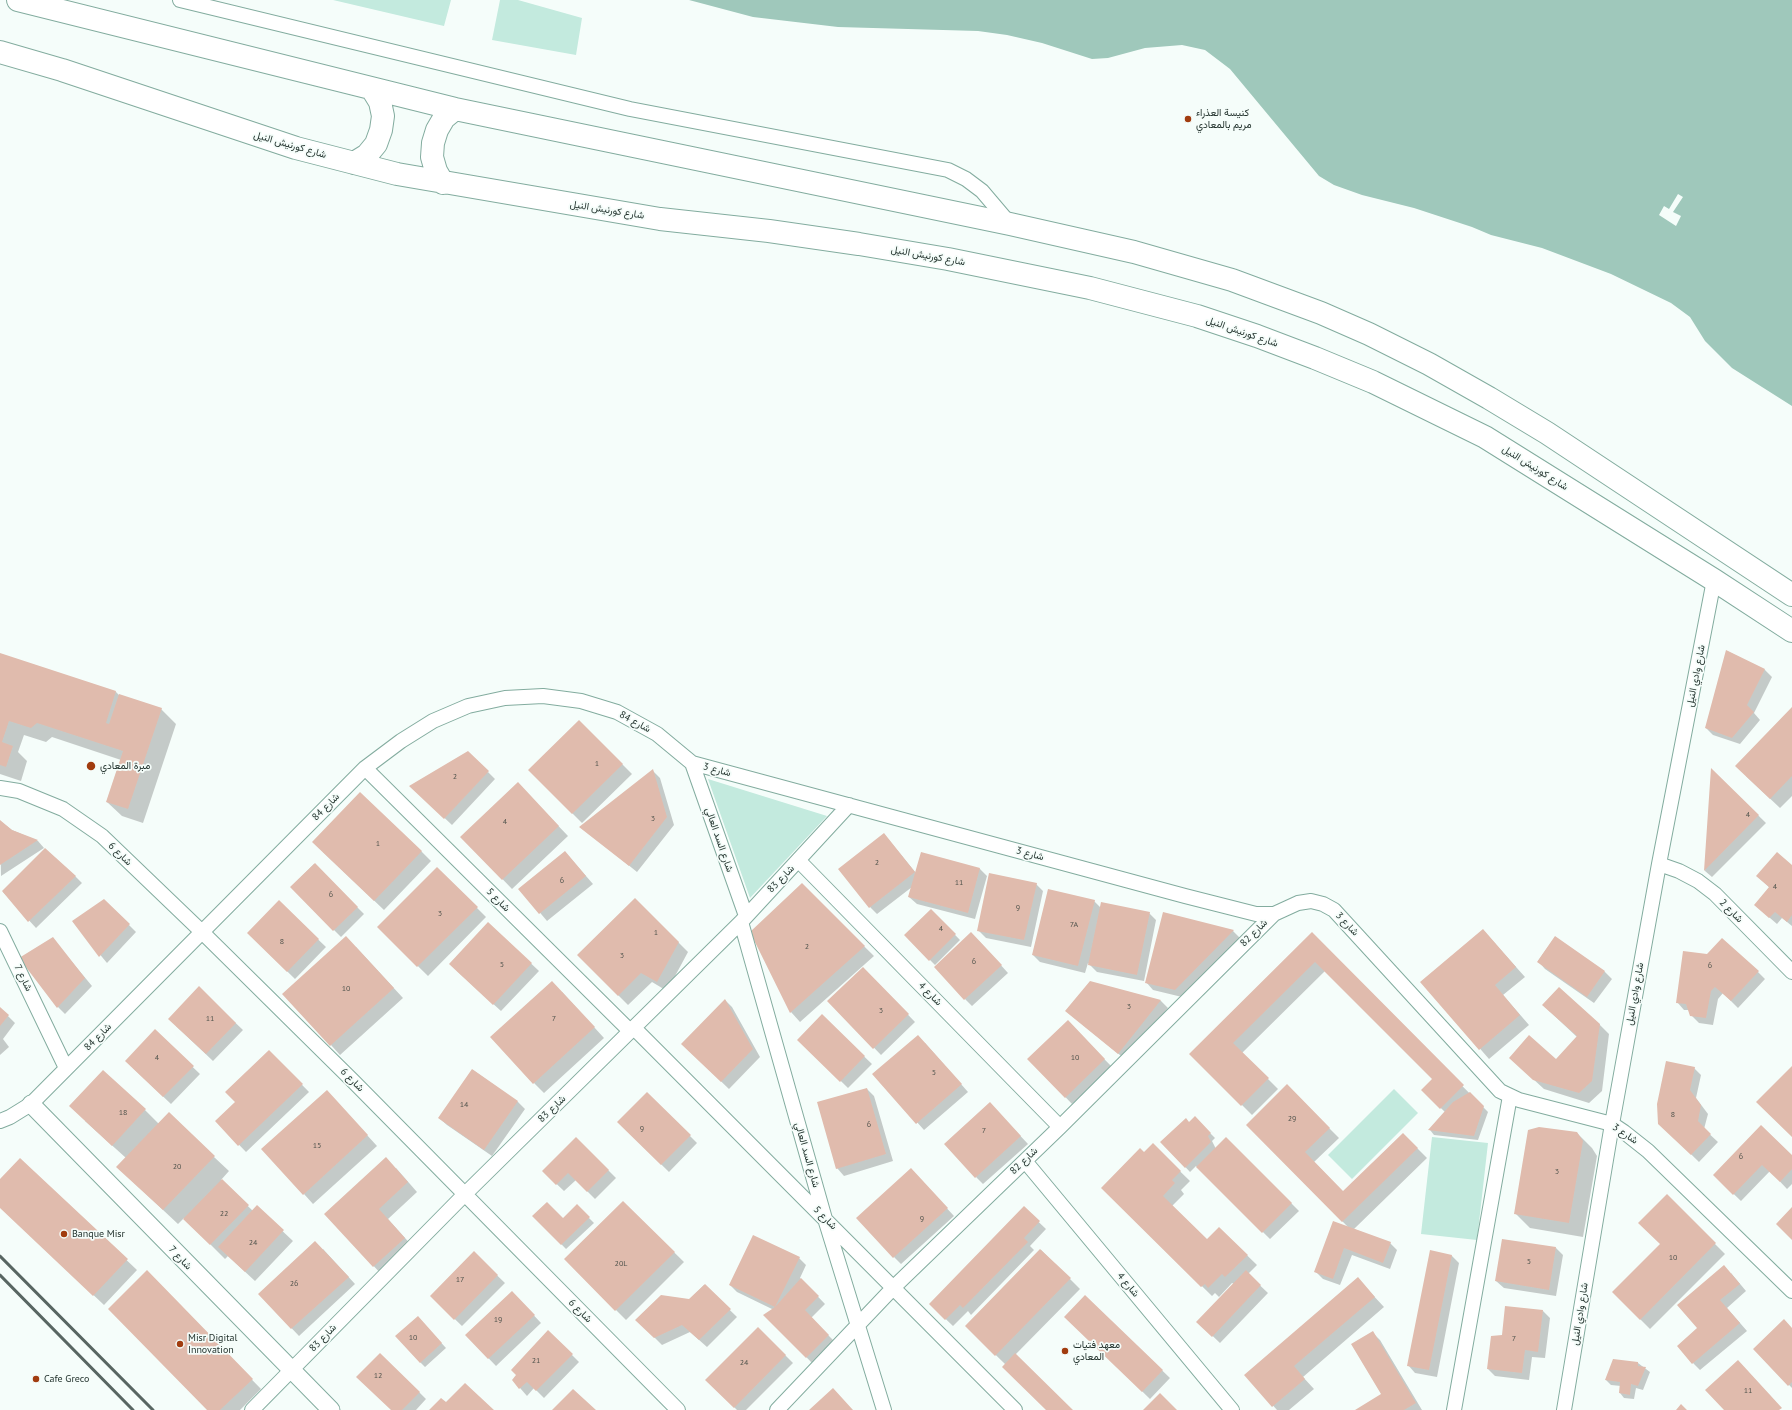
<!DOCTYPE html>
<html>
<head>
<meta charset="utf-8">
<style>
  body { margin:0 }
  canvas { display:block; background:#f5fdfa }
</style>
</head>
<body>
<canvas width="1792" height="1410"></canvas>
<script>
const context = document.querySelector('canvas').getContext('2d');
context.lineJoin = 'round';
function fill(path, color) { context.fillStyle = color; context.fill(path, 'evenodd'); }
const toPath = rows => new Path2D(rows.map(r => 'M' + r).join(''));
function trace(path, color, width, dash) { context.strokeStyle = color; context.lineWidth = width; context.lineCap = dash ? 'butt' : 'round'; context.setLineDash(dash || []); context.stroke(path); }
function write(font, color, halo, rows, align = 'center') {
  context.font = font + ' "PT Sans",Vazirmatn,sans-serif'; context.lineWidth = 3.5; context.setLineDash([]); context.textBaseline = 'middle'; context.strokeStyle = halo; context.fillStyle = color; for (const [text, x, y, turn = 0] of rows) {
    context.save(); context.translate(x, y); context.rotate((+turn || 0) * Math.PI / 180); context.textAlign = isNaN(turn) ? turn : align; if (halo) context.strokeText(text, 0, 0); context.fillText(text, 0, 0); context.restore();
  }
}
fill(toPath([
  [333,0,451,0,444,26],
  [500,0,518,0,582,18,576,55,492,40],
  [708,779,827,816,750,898],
  [1394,1089,1418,1113,1352,1179,1328,1155],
  [1432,1137,1488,1143,1477,1240,1421,1234]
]), '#c3eade');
fill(toPath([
  [689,0,1792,0,1792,406,1732,368,1705,341,1690,317,1671,303,1611,274,1542,248,1491,235,1472,227,1414,208,1362,195,1334,185,1319,176,1230,69,1205,50,1182,45,1145,48,1108,58,1092,59,1042,43,1007,35,978,31,838,27,753,17]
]), '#9fc8bb');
fill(toPath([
  [1678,194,1683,197,1673,212,1681,216,1676,226,1659,215,1664,206,1669,209]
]), '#f5fdfa');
fill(toPath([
  [1727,651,1765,670,1772,677,1754,713,1760,720,1740,744,1713,735,1706,728],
  [0,654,116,692,119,695,161,709,176,724,143,823,122,816,107,802,121,760,52,737,46,742,24,735,18,752,27,761,21,781,0,774],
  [1792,709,1792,796,1780,808,1746,776],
  [579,721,632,774,582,823,529,770],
  [1712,770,1766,823,1712,877,1705,871],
  [653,771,660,778,674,825,637,872,581,827],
  [488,772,495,779,452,825,418,793],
  [527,793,568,836,512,889,462,837],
  [0,821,12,830,38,841,44,848,1,876],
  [884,834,916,873,922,853,980,869,987,876,975,919,917,904,909,897,912,887,877,914,870,907],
  [421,851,431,861,384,910,323,852],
  [565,852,593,884,547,921,520,889],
  [314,864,364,914,341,937,291,887],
  [1792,866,1792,926,1782,918,1777,924,1763,912,1770,888,1757,876],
  [437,868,486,917,428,976,378,927],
  [75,876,82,883,36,928,3,892],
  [1036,884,1043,891,1031,947,986,938,978,930],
  [802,885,874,956,800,1022,791,1012],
  [635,899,688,952,667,991,652,982,628,1005,578,955],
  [104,900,136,932,107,963,73,922],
  [1094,901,1101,908,1149,913,1156,920,1144,981,1097,972,1088,963,1085,973,1040,962,1033,955],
  [279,902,326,947,295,979,248,933],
  [931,910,960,940,935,965,905,935],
  [1164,914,1233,931,1240,938,1182,997,1153,990,1146,982],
  [488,923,539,971,501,1011,457,971],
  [1483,930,1525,977,1503,995,1529,1025,1489,1059,1422,982],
  [1312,934,1488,1112,1478,1140,1434,1135,1430,1130,1445,1112,1422,1090,1433,1079,1325,971,1242,1053,1278,1089,1252,1115,1191,1054],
  [1555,937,1605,972,1612,979,1594,1003,1545,969,1538,961],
  [53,939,92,986,65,1014,58,1007],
  [979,941,1008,973,972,1006,965,999],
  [356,947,403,998,340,1055,331,1045],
  [1684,952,1758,972,1765,979,1738,1008,1723,993,1718,999,1713,1025,1699,1023,1691,1015,1689,1010,1684,1010,1677,1002],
  [863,968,915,1022,881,1055,829,1001],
  [1090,982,1161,1001,1168,1008,1126,1060,1066,1011],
  [199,988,243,1030,213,1061,176,1026],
  [562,992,604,1038,544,1093,534,1083],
  [725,1000,732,1007,760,1057,729,1089,682,1044],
  [1543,1005,1599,1024,1609,1034,1602,1091,1589,1103,1544,1089,1520,1067,1556,1061,1577,1037],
  [0,1008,15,1023,3,1039,9,1047,0,1055],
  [822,1016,872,1064,848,1088,799,1040],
  [1068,1022,1112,1067,1072,1104,1029,1059],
  [155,1031,200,1074,171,1104,133,1068],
  [925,1043,968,1092,924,1130,874,1074],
  [269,1051,309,1092,246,1152,216,1121,236,1102],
  [1694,1068,1701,1075,1696,1098,1708,1114,1704,1129,1718,1142,1699,1162,1659,1123],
  [473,1070,518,1102,525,1109,492,1156,447,1125,439,1118],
  [1287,1086,1339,1138,1314,1162,1343,1192,1403,1134,1427,1158,1354,1229,1390,1243,1397,1250,1390,1269,1352,1255,1340,1285,1323,1279,1315,1271,1348,1227,1247,1125],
  [867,1089,874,1096,893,1161,844,1176,837,1168],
  [647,1093,697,1143,669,1172,618,1122],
  [336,1101,377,1146,313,1204,304,1194],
  [145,1110,159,1124,214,1157,229,1171,221,1180,253,1211,257,1207,293,1241,255,1281,228,1256,225,1259,184,1218,178,1224,132,1181,126,1158,85,1121],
  [997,1111,1028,1144,983,1184,976,1177],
  [1195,1118,1215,1138,1212,1141,1216,1149,1226,1138,1299,1211,1270,1239,1196,1166,1190,1172,1162,1142],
  [1577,1133,1592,1148,1597,1156,1583,1237,1530,1228,1515,1213],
  [576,1138,616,1178,595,1199,576,1180,564,1191,543,1171],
  [1153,1145,1190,1181,1181,1190,1184,1194,1172,1206,1207,1240,1219,1228,1257,1265,1248,1274,1268,1293,1220,1343,1198,1322,1234,1284,1232,1283,1219,1297,1215,1293,1212,1296,1102,1188],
  [1792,1156,1792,1184,1787,1189,1770,1171,1741,1201,1714,1175],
  [20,1159,137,1270,104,1305,0,1207,0,1181],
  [396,1168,417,1192,388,1219,414,1248,383,1276,325,1214],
  [918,1177,954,1216,901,1264,894,1257],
  [1667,1196,1725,1254,1650,1329,1613,1292,1661,1244],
  [623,1202,684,1262,626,1320,565,1259],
  [577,1206,594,1223,566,1249,534,1216,563,1219],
  [1024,1208,1046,1229,1030,1246,1034,1250,971,1315,968,1311,953,1326,930,1304],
  [1556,1248,1563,1255,1556,1296,1504,1288,1496,1281],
  [323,1249,355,1284,299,1336,259,1294],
  [1041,1250,1080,1289,1015,1355,1072,1410,1047,1410,1005,1364,966,1326],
  [1431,1252,1452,1256,1459,1263,1437,1377,1415,1373,1408,1365],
  [474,1253,505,1283,462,1326,431,1296],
  [799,1258,806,1265,800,1278,825,1304,811,1318,836,1343,814,1365,765,1315,774,1310,737,1292,730,1285],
  [147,1272,261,1389,240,1410,208,1410],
  [1731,1273,1746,1291,1727,1308,1747,1331,1700,1370,1693,1363,1699,1328],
  [1358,1279,1384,1307,1303,1377,1314,1389,1289,1410,1277,1410,1246,1375],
  [704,1285,737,1317,707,1347,690,1332,662,1345,637,1320,689,1300],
  [512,1292,541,1323,496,1366,466,1335],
  [1085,1296,1170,1378,1150,1399,1066,1317],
  [1543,1311,1550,1318,1545,1358,1532,1357,1529,1380,1495,1376,1488,1369,1503,1335],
  [422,1322,446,1348,425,1367,420,1362],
  [758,1328,793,1363,746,1410,737,1410,707,1380],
  [1792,1329,1792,1388,1754,1349],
  [548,1331,579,1362,544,1398,534,1388,527,1396,513,1380],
  [1373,1333,1380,1340,1422,1410,1357,1410,1382,1395],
  [1638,1363,1650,1372,1643,1390,1636,1388,1634,1399,1624,1398,1620,1393,1621,1386,1611,1385,1606,1380],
  [419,1392,426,1399,416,1410,392,1410]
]), '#0003');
fill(toPath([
  [1726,650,1765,669,1747,705,1754,712,1732,738,1705,728],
  [0,653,116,691,106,723,109,724,119,694,162,708,128,809,106,802,123,751,37,723,31,728,9,721,2,742,13,746,6,767,0,765],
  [1792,707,1792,776,1770,799,1735,766],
  [579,720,623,764,572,814,528,770],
  [468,751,489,771,444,819,409,786],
  [1711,768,1759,815,1704,871],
  [653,769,667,817,629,866,579,827],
  [518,782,559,826,502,880,460,837],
  [360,792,422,851,374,901,312,842],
  [0,820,12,830,38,840,0,865],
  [884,833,915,872,869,908,838,869],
  [45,848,76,876,28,922,2,891],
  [565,851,586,876,539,914,518,889],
  [921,852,980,868,968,913,908,897],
  [1777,852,1792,865,1792,915,1787,922,1775,912,1769,918,1754,905,1769,887,1756,876],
  [315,863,358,907,333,931,290,887],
  [437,867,478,907,417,967,377,927],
  [989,873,1037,883,1024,940,977,931],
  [802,883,865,946,790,1013,750,932],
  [1048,889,1095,900,1078,966,1032,955],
  [635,898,679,942,657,982,641,973,618,996,577,955],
  [104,899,130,924,99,957,72,921],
  [279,900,319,939,287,972,247,933],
  [1101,902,1150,912,1137,975,1088,965],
  [931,909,956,934,929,961,904,935],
  [1163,912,1234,930,1175,990,1145,983],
  [488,922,532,963,493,1005,449,964],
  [1483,929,1516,967,1495,985,1520,1015,1479,1050,1420,982],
  [971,932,1002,965,964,1000,934,967],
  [1312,932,1464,1085,1440,1109,1421,1090,1432,1079,1315,962,1233,1043,1269,1078,1241,1106,1189,1054],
  [346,936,394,988,330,1046,282,994],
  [1555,936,1605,971,1587,997,1537,962],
  [53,937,85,978,57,1008,19,958],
  [1722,938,1759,971,1731,1001,1715,987,1711,991,1706,1018,1690,1016,1686,1004,1676,1003,1683,951,1707,954],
  [863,967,909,1014,873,1049,827,1001],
  [552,981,595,1027,533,1084,490,1037],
  [1090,981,1161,1000,1118,1054,1065,1011],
  [199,986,236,1023,206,1054,168,1019],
  [1559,987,1600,1024,1592,1081,1579,1093,1533,1080,1509,1058,1529,1035,1556,1059,1577,1036,1542,1005],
  [725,999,753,1049,721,1082,681,1044],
  [0,1007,9,1015,0,1026],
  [822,1014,865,1056,840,1082,797,1040],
  [1068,1020,1105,1059,1065,1098,1027,1059],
  [155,1029,194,1066,163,1097,125,1061],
  [918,1035,962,1084,916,1124,872,1074],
  [269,1050,303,1084,238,1146,215,1121,235,1102,225,1092],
  [1666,1061,1695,1067,1690,1090,1701,1105,1698,1121,1711,1134,1691,1155,1658,1124,1657,1104],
  [1792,1066,1792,1137,1756,1102],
  [472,1069,518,1101,484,1150,438,1118],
  [103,1070,146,1109,112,1146,69,1106],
  [1287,1084,1330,1128,1305,1152,1343,1191,1403,1133,1418,1148,1342,1222,1246,1125],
  [867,1088,886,1154,836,1169,817,1102],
  [327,1090,368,1135,303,1195,261,1149],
  [647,1092,691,1135,661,1165,617,1122],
  [1470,1092,1484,1106,1474,1136,1428,1130,1453,1102],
  [990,1102,1021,1136,975,1178,944,1144],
  [169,1112,215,1156,163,1210,116,1167],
  [1195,1116,1211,1133,1208,1136,1211,1142,1185,1168,1160,1142,1186,1118,1189,1122],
  [1761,1125,1792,1155,1792,1169,1780,1182,1762,1165,1733,1195,1713,1175],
  [1539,1127,1577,1132,1583,1141,1569,1223,1514,1214,1528,1130],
  [576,1137,609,1170,587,1192,568,1173,556,1185,542,1171],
  [1226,1137,1292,1203,1262,1233,1196,1167],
  [1153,1143,1181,1171,1172,1180,1175,1183,1163,1196,1207,1239,1219,1227,1248,1255,1225,1277,1222,1274,1208,1288,1205,1284,1201,1287,1101,1188,1140,1148,1144,1152],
  [386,1157,408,1182,379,1209,405,1238,373,1267,324,1214],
  [20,1158,128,1259,93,1296,0,1208,0,1179],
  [911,1168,948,1208,893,1258,856,1218],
  [222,1179,249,1205,210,1245,183,1219],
  [1667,1194,1716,1243,1640,1320,1612,1292,1660,1244,1638,1223],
  [623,1201,675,1252,615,1311,564,1259],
  [547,1202,563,1218,577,1204,590,1217,561,1245,532,1216],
  [257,1205,284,1230,245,1272,218,1247],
  [1024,1206,1040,1221,1024,1238,1028,1242,963,1308,960,1305,945,1320,929,1304],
  [1792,1207,1792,1240,1776,1224],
  [1333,1221,1391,1242,1383,1263,1344,1248,1333,1279,1314,1272],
  [753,1235,800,1257,775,1307,729,1285],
  [1502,1239,1556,1247,1549,1290,1495,1281],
  [315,1241,349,1277,291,1329,258,1294],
  [1040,1249,1071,1278,995,1356,965,1326],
  [1430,1250,1452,1255,1429,1370,1407,1366],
  [474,1251,498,1275,454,1320,430,1296],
  [1724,1265,1740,1284,1720,1300,1740,1323,1692,1364,1677,1346,1697,1328,1677,1305],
  [147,1270,253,1379,220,1410,207,1410,108,1309],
  [1246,1270,1261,1285,1212,1337,1196,1322],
  [1358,1277,1375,1297,1294,1366,1305,1379,1272,1407,1244,1375],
  [801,1278,819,1296,805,1310,829,1335,806,1358,763,1315,775,1307],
  [705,1284,731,1309,699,1340,682,1325,654,1338,635,1320,661,1295,689,1299],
  [512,1291,535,1315,488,1359,465,1335],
  [1085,1295,1163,1370,1142,1392,1064,1317],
  [1505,1306,1543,1310,1538,1352,1525,1350,1522,1373,1487,1369,1491,1336,1502,1335],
  [418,1316,442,1343,420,1363,395,1336],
  [1784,1319,1792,1328,1792,1382,1788,1386,1753,1349],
  [758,1327,786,1355,734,1408,705,1380],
  [548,1330,573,1354,536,1391,527,1382,519,1389,512,1380,516,1375,511,1370],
  [1373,1331,1416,1403,1404,1410,1355,1410,1381,1394,1351,1344],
  [380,1353,420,1392,402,1410,391,1410,356,1377],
  [1015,1353,1073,1410,1046,1410,1002,1367],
  [1613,1359,1638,1362,1638,1366,1646,1367,1638,1386,1631,1384,1630,1395,1619,1393,1620,1382,1605,1380],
  [1738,1360,1782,1408,1779,1410,1724,1410,1705,1390],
  [465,1383,494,1410,429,1410,441,1398,446,1402],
  [833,1388,853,1410,809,1410],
  [573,1389,596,1410,552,1410],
  [1160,1393,1177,1410,1143,1410],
  [1681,1404,1687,1410,1676,1410]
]), '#e0bbad');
const minor = toPath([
  [180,0,630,109,948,170,966,179,982,191,1010,224],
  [692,763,746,916],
  [365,768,630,1031],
  [0,788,19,791,63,809,102,836,202,932,353,1081,678,1410],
  [799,861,1060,1127],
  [1659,864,1679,871,1698,881,1715,894,1792,972],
  [741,922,825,1219,884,1410],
  [0,931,66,1068],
  [634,1028,1015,1410],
  [0,1121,10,1117,31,1104,365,768,401,741,433,721,468,706,505,698,543,696,581,701,617,712,657,734,692,763,1185,896,1256,914,1274,914,1298,903,1311,901,1323,904,1334,910,1500,1091,1519,1100,1612,1124,1624,1132,1648,1151,1792,1291],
  [1025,1161,1232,1410],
  [252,1410,465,1194,741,922,849,805],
  [777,1410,894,1287,1060,1127,1274,914],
  [1454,1410,1510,1096],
  [1564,1410,1612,1124,1659,864,1714,580]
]);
const tertiary = toPath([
  [31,1104,331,1410]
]);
const trunk = toPath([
  [18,0,455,109,1010,224,1134,252,1232,280,1321,313,1369,334,1429,364,1489,398,1547,433,1792,595],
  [0,52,62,70,296,148,397,174,660,219,769,231,859,244,948,259,1090,288,1197,316,1257,336,1315,358,1373,382,1485,437,1714,580,1792,631],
  [354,163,367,155,376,144,381,130,383,116,380,102,372,89],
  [443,183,436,171,432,157,433,143,437,130,444,118,455,109]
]);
trace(minor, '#83ac9f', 16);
trace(tertiary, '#83ac9f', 19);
trace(trunk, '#83ac9f', 24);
trace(minor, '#fff', 14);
trace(tertiary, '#fff', 17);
trace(trunk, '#fff', 22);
trace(toPath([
  [0,1256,153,1410],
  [0,1275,133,1410]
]), '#586662', 3);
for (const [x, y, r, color] of [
  [1188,119,4,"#a13c0f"],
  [91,766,5,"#a13c0f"],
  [64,1234,4,"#a13c0f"],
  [180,1344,4,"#a13c0f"],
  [1065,1351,4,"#a13c0f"],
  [36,1379,4,"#a13c0f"]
]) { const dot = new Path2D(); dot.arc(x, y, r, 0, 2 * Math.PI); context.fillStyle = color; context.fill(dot); trace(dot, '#f5fdfa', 1.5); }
write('8px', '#52554e', null, [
  ["1",597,764],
  ["2",455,777],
  ["4",1748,815],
  ["3",653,819],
  ["4",505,822],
  ["1",378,844],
  ["2",877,863],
  ["6",562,881],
  ["11",959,883],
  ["4",1775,887],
  ["6",331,895],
  ["9",1018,908],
  ["3",440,914],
  ["7A",1074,925],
  ["4",941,929],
  ["1",656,933],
  ["8",282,942],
  ["2",807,947],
  ["3",622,956],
  ["6",974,962],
  ["5",502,965],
  ["6",1710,966],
  ["10",346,989],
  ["3",1129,1007],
  ["3",881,1011],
  ["11",210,1019],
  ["7",554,1019],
  ["4",157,1058],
  ["10",1075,1058],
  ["5",934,1073],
  ["14",464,1105],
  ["18",123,1113],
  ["8",1673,1115],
  ["29",1292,1119],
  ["6",869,1125],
  ["9",642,1129],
  ["7",984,1131],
  ["15",317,1146],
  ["6",1741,1157],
  ["20",177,1167],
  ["3",1557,1172],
  ["22",224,1214],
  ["9",922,1219],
  ["24",253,1243],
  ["10",1673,1258],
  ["5",1529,1262],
  ["20L",621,1264],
  ["17",460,1280],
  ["26",294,1284],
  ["19",498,1320],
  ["10",413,1338],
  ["7",1514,1339],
  ["21",536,1361],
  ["24",744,1363],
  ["12",378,1376],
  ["11",1748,1391]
]);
write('10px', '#23332e', '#f5fdfa', [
  ["كنيسة العذراء",1196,113],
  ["مريم بالمعادي",1196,125],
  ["مبرة المعادي",100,766],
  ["Banque Misr",72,1234],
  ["Misr Digital",188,1338],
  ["Innovation",188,1350],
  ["معهد فتيات",1073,1345],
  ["المعادي",1073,1357],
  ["Cafe Greco",44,1379]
], 'left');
write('10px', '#23332e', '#f5fdfa', [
  ["شارع كورنيش النيل",290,145,16],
  ["شارع كورنيش النيل",607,210,9],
  ["شارع كورنيش النيل",928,256,10],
  ["شارع كورنيش النيل",1242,332,19],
  ["شارع كورنيش النيل",1535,468,32],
  ["شارع وادي النيل",1696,676,-79],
  ["شارع 84",635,722,28],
  ["شارع 3",717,770,15],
  ["شارع 84",326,807,-45],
  ["شارع السد العالي",719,840,71],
  ["شارع 6",120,854,44],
  ["شارع 3",1030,854,15],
  ["شارع 83",781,879,-46],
  ["شارع 5",498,900,45],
  ["شارع 2",1731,911,45],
  ["شارع 3",1347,924,47],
  ["شارع 82",1254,933,-45],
  ["شارع 7",23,978,64],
  ["شارع 4",930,994,45],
  ["شارع وادي النيل",1635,994,-80],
  ["شارع 84",98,1037,-45],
  ["شارع 6",352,1080,45],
  ["شارع 83",552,1109,-44],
  ["شارع 3",1625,1134,34],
  ["شارع السد العالي",807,1155,74],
  ["شارع 82",1024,1161,-44],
  ["شارع 5",825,1218,45],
  ["شارع 7",180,1258,46],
  ["شارع 4",1128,1285,50],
  ["شارع 6",580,1311,45],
  ["شارع وادي النيل",1580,1314,-81],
  ["شارع 83",323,1338,-46]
]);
</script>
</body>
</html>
